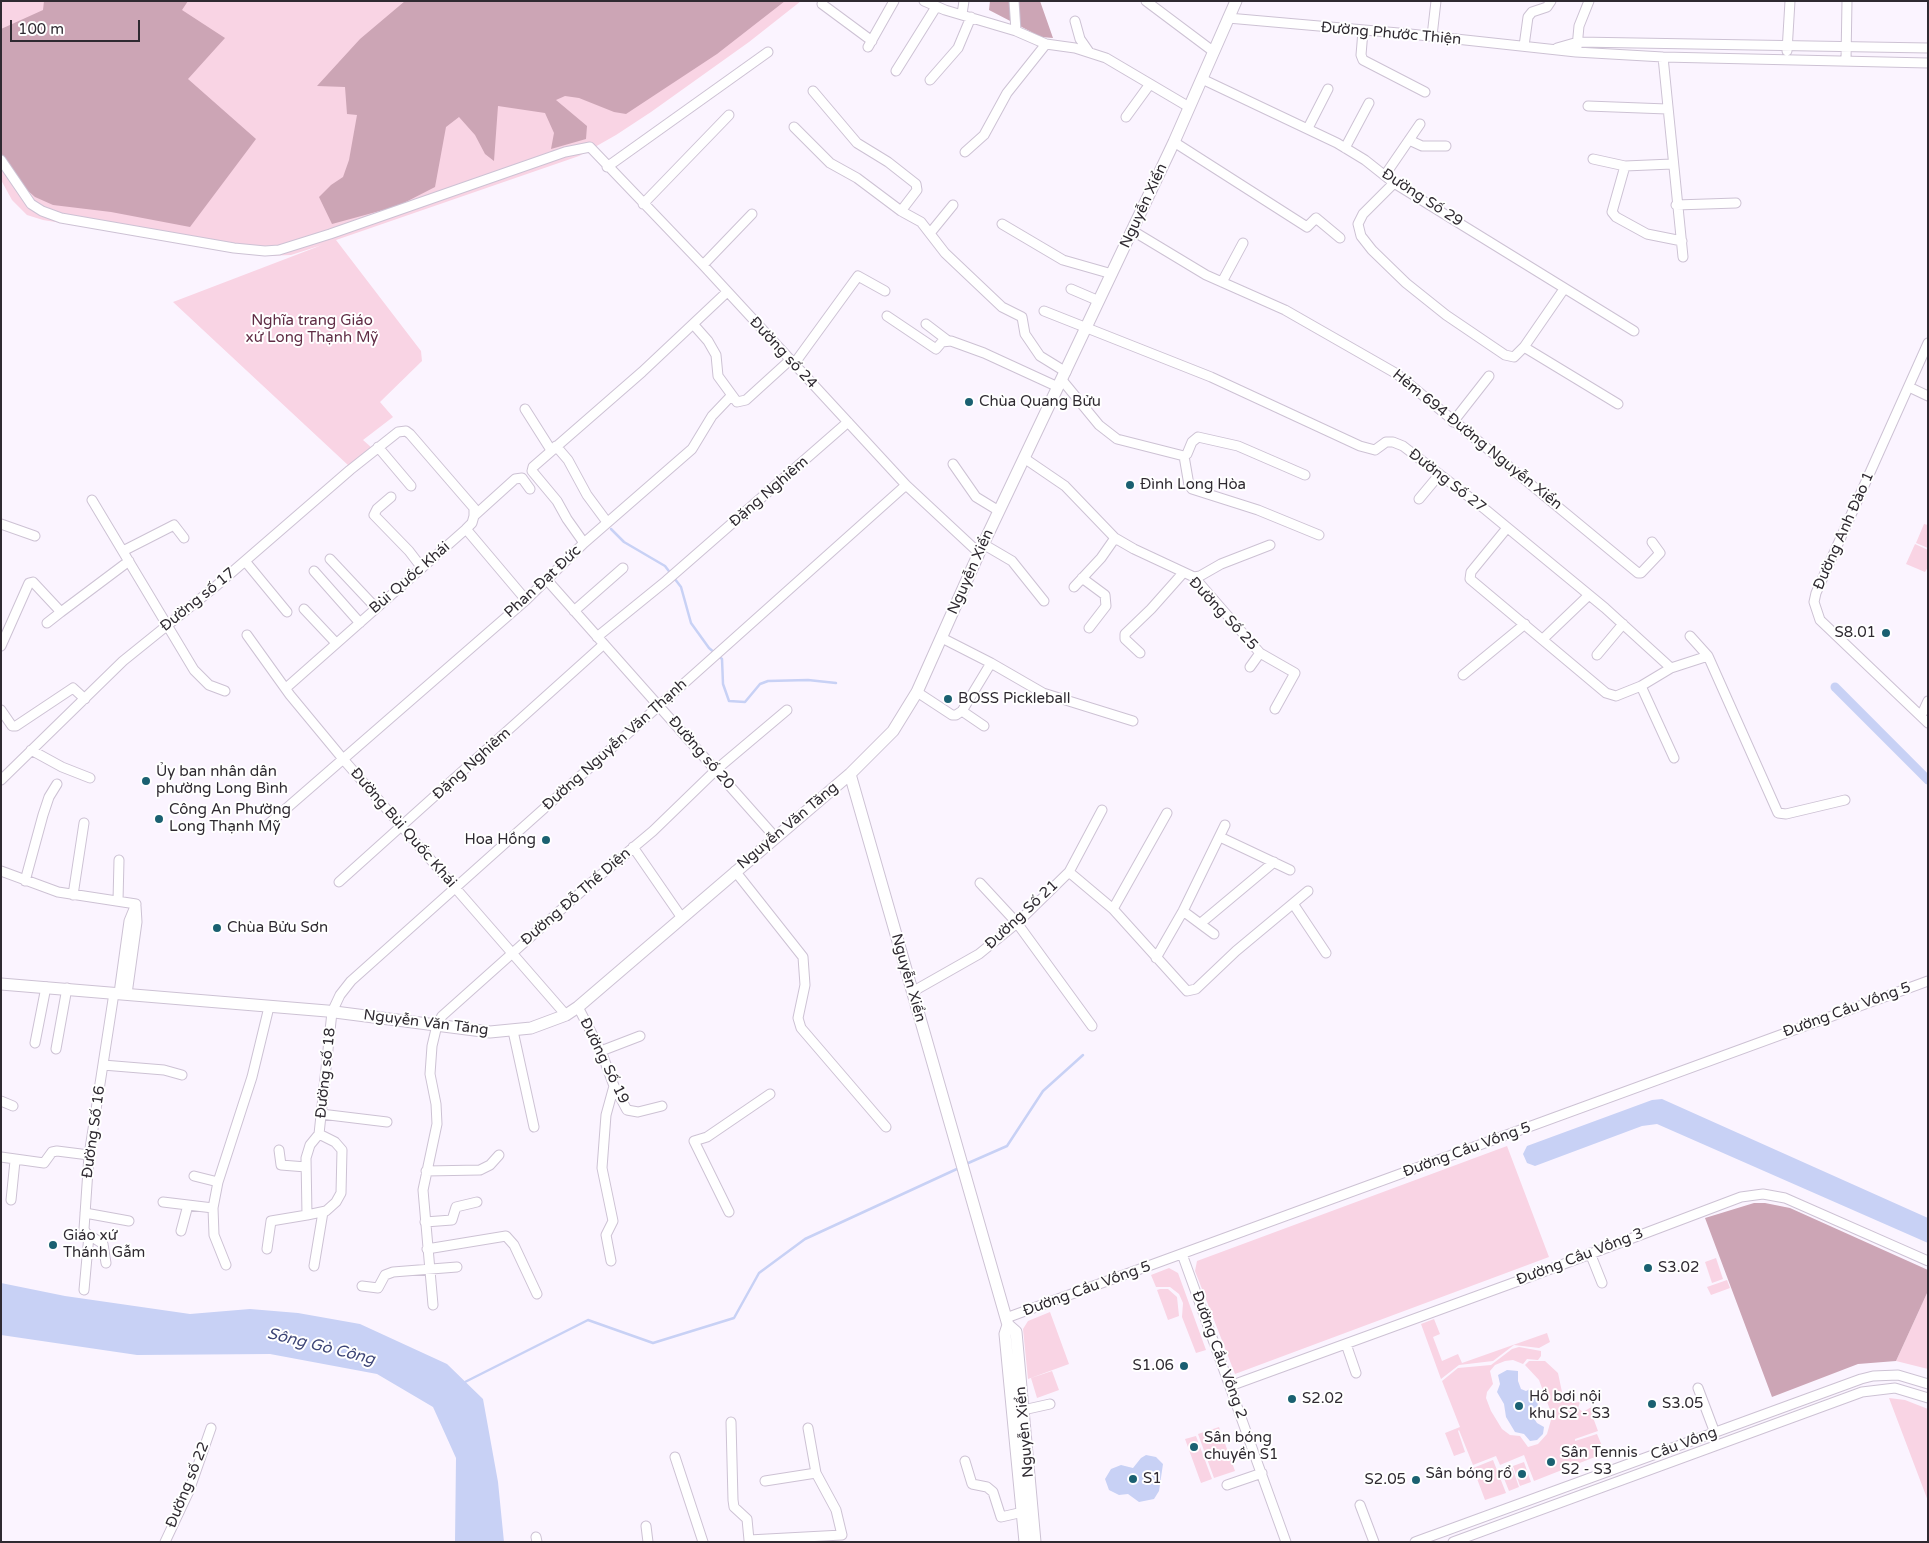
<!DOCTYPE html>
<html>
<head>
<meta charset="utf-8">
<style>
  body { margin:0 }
  #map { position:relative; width:1929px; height:1543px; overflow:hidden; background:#fbf4ff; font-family:"Varela Round",sans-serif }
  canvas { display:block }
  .frame { position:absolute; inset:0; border:2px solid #2f2a31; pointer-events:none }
  .scale { position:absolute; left:10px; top:20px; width:130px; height:22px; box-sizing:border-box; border:2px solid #2f2a31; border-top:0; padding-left:6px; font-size:15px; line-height:18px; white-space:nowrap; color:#2f2a31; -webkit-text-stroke:4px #fff; paint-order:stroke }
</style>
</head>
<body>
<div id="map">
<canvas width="1929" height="1543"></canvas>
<div class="frame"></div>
<div class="scale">100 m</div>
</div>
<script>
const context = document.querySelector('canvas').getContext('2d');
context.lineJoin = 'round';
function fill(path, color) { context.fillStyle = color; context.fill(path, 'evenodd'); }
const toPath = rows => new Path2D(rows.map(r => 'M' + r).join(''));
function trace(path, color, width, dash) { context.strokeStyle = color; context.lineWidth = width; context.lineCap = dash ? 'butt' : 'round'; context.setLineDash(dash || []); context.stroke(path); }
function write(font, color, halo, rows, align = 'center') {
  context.font = font + ' "Varela Round",sans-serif'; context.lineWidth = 4; context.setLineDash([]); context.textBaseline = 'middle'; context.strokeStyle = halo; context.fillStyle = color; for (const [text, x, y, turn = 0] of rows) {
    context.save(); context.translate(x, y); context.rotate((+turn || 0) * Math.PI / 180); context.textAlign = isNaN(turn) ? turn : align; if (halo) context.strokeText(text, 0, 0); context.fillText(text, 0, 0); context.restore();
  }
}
fill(toPath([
  [1,1,801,1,749,42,651,112,616,135,579,156,336,240,421,351,422,361,380,402,393,417,363,440,372,448,349,466,173,302,322,245,291,255,265,256,43,220,27,215,12,200,1,180],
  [1924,524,1928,525,1928,548,1916,543],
  [1915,544,1928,550,1928,567,1925,572,1906,564],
  [1507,1146,1549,1257,1235,1374,1195,1271,1197,1261],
  [1716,1258,1723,1279,1712,1283,1705,1262],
  [1169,1268,1178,1273,1206,1350,1196,1353,1182,1317,1183,1303,1179,1294,1170,1287,1156,1287,1151,1275],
  [1727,1280,1730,1288,1711,1295,1707,1287],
  [1160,1289,1168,1289,1177,1297,1179,1316,1168,1320,1157,1290],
  [1928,1291,1928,1369,1896,1361],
  [1050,1312,1069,1364,1028,1379,1023,1329,1028,1321],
  [1434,1319,1440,1334,1433,1337,1442,1361,1458,1354,1462,1363,1547,1333,1550,1342,1539,1348,1514,1345,1493,1361,1459,1365,1441,1379,1421,1324],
  [1519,1347,1541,1351,1541,1356,1538,1360,1527,1359,1523,1364,1513,1360,1505,1361,1495,1365,1490,1371,1493,1384,1487,1392,1486,1398,1491,1411,1502,1429,1510,1435,1520,1436,1528,1447,1538,1444,1547,1434,1551,1420,1549,1407,1539,1380,1525,1365,1529,1361,1545,1361,1558,1373,1562,1392,1566,1399,1573,1403,1580,1402,1578,1408,1583,1412,1593,1406,1591,1412,1598,1431,1575,1439,1575,1441,1597,1434,1605,1453,1534,1481,1524,1455,1500,1465,1496,1456,1473,1465,1459,1430,1458,1431,1465,1452,1454,1456,1445,1433,1460,1427,1442,1381,1458,1368,1491,1365,1512,1349],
  [1052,1371,1059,1390,1037,1398,1031,1378],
  [1889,1398,1905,1400,1928,1409,1928,1501],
  [1219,1427,1235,1471,1214,1478,1198,1434],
  [1196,1436,1212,1479,1201,1483,1185,1439],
  [1493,1460,1506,1493,1485,1500,1473,1468],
  [1524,1462,1531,1482,1520,1486,1513,1466],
  [1512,1467,1519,1487,1509,1491,1501,1471]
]), '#f9d4e4');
fill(toPath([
  [44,1,188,1,182,10,225,38,188,79,256,139,190,227,111,212,53,205,35,197,1,167,1,29,43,10],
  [405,1,785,1,717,54,626,114,614,112,579,98,565,96,556,100,587,126,586,139,551,149,554,133,545,113,498,106,494,161,485,154,475,135,459,117,446,127,435,187,398,206,332,224,319,197,331,185,343,177,349,160,357,115,347,114,345,87,317,86,360,39],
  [990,1,1040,1,1053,38,1041,37,989,10],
  [1754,1203,1765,1203,1790,1208,1928,1270,1928,1291,1896,1361,1858,1364,1772,1397,1705,1218]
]), '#cca5b5');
fill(toPath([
  [1662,1099,1928,1218,1928,1243,1657,1124,1642,1126,1535,1166,1527,1163,1523,1154,1527,1146,1652,1100],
  [1,1283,65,1296,190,1314,250,1309,298,1313,360,1324,447,1364,483,1399,498,1482,504,1542,455,1542,456,1458,433,1407,377,1374,270,1354,137,1355,1,1335],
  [1507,1370,1518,1371,1518,1381,1521,1389,1526,1391,1530,1389,1536,1396,1538,1406,1532,1409,1531,1414,1537,1423,1544,1427,1543,1434,1537,1440,1530,1441,1524,1434,1515,1432,1506,1417,1504,1404,1497,1392,1500,1384,1498,1375],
  [1146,1455,1156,1457,1163,1464,1159,1491,1154,1499,1139,1502,1128,1494,1119,1495,1109,1490,1105,1479,1111,1469,1121,1465,1133,1468,1141,1458]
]), '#c8d1f5');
trace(toPath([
  [611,529,624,542,665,566,681,587,691,623,709,648,722,659,723,684,729,701,745,702,760,684,768,681,808,680,836,683],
  [966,1164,1007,1146,1043,1091,1083,1055],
  [463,1383,588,1320,653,1343,734,1318,759,1273,805,1239,959,1168]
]), '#c8d1f5', 2.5);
trace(toPath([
  [1835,687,1928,780]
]), '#c8d1f5', 9);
const minor = toPath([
  [924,1,945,10,1016,31,1046,44,1075,48,1106,58,1189,107],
  [1014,1,1016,31],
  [1146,1,1214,52],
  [822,4,872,41],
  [962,14,964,1],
  [1228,18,1410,34,1576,52,1663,57,1928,63],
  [1075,21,1080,39,1089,52],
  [1363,31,1361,55,1363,60,1425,92],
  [1432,36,1436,1],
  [1524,46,1528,17,1532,12,1547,7,1551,1],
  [868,47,894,1],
  [1577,47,1579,26,1589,1],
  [1557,48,1578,42,1928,48],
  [1787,51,1790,1],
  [1663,57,1683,257],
  [1846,60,1847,1],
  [896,71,936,7],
  [1202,79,1337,143,1365,160,1394,183,1634,331],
  [930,80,958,48,971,17],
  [813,91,857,143,888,162,916,184,917,190,901,211,921,222,945,253,1002,307,1022,317,1025,334,1040,356,1066,372],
  [1588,106,1667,109],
  [1126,117,1150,84],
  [794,127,830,163,857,178,901,211],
  [1308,128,1328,89],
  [1409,140,1422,146,1446,146],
  [1174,142,1307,227,1316,218,1340,238],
  [1345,148,1369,103],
  [965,152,984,135,1007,93,1046,44],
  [1593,159,1625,166],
  [1,160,31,204,42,211,61,218,234,248,265,251,279,250,330,234,565,152,590,147,703,265,906,485,979,553],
  [1672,164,1625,166,1612,212,1616,217,1647,234,1682,241],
  [607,167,768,52],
  [1385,175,1420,124],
  [1394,183,1363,214,1358,224,1361,236,1372,250,1406,283,1446,315,1505,355,1514,357,1524,347,1564,289],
  [643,204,729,115],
  [1676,205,1736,203],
  [1002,224,1063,260,1112,274],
  [1133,231,1206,275,1285,310,1397,374,1638,573,1641,573,1660,553,1652,542],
  [931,232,953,205],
  [703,265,752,214],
  [1222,282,1243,243],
  [1071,289,1099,301],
  [1044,311,1211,377,1360,446,1375,450,1386,442,1393,442,1403,446,1486,510,1605,608,1671,668],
  [887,316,936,349,942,342,951,341,984,353,1058,387],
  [693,324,708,341,716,355,718,376,737,402,746,400,790,360],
  [926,324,947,340],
  [1928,343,1816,593,1814,602,1820,620,1928,723],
  [1524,347,1618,404],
  [794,364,858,276,885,291],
  [1062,380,1099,425,1117,439,1184,456,1187,454,1192,442,1198,437,1238,446,1305,475],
  [1909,387,1928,396],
  [525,409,551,450],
  [1453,422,1489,376],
  [556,446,568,460,587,495,607,522],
  [378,447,411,486],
  [1184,456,1189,485,1192,489,1258,510,1319,535],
  [1024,458,1065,486,1115,538,1134,549,1194,577,1260,653,1295,673,1275,709],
  [953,464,976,497,999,511],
  [391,497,377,509,374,515,409,551,422,568],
  [1419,499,1439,475],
  [92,500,194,670,209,685,225,691],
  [1,524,35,536],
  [1507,528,1471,572,1470,579,1606,693,1616,696,1641,686,1671,668,1708,656,1778,813,1786,814,1845,800],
  [466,529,526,600],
  [584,543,567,519,557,501,532,471,533,467,642,372,727,292],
  [983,544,1012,561,1044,601],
  [123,551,174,525,184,538],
  [330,559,376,608],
  [245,561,287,612],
  [314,571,360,623],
  [1194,577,1200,576,1221,564,1270,545],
  [1082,578,1105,595,1106,606,1089,628],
  [547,580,775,837],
  [1074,587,1101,558,1115,538],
  [304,609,336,643],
  [574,611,623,568],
  [47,623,61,612],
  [247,635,290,695,343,759,566,1015],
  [1690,636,1708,656],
  [597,637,666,581,848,422],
  [942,638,991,663,1043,693,1133,721],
  [1544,638,1589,595],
  [1,646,29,583,33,582,61,612,129,561],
  [1140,653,1125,639,1125,634,1151,609,1183,573],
  [1597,655,1623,624],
  [1250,667,1260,653],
  [1463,675,1525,624],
  [1641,686,1674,758],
  [286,688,466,529,472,523,474,516,515,479,522,478,530,489],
  [917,692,952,715,956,715,962,711],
  [1,710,12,726,16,726,73,688,85,699],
  [1921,716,1928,701],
  [984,726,962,711,991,663],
  [31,750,62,767,90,778],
  [1,780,123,661,216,586,350,470,398,432,406,431,410,434,474,508,474,516],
  [265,827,526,600,584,543,692,449,712,416,731,396],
  [1220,837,1290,870],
  [633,847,682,918],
  [1,871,58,892,136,904],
  [735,871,803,957,805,985,798,1018,801,1028,886,1127],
  [1069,872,1113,909,1187,991,1196,989,1236,951,1308,891],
  [25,881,43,815,49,797,57,784],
  [339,882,604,644],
  [980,883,1017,923,1092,1026],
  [73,895,84,823],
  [118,901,119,860],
  [1294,905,1326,953],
  [1113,909,1167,813],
  [1183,911,1214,934],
  [1201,923,1274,862],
  [1156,958,1183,911,1225,825],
  [912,992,979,954,1017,923,1069,872,1102,810],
  [119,993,129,921,136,904],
  [127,994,137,922,136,906],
  [578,1007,601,1051,614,1086,627,1110,638,1112,662,1106],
  [513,1031,534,1127],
  [35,1043,46,987],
  [56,1049,67,988],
  [601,1051,640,1036],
  [103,1065,164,1070,182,1075],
  [1,1101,13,1106],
  [321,1114,387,1122],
  [319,1134,310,1145,306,1158,307,1215,326,1211,336,1202,341,1193,342,1150,335,1142,319,1134,332,1012,340,995,351,981,906,485],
  [279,1150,281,1165,306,1167],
  [1,1157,44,1163,52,1152,57,1151,89,1155],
  [426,1171,480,1170,490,1165,499,1155],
  [194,1176,218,1182],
  [11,1200,15,1161],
  [163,1202,213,1208],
  [729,1212,694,1141,707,1137,770,1094],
  [85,1213,129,1221],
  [425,1222,452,1220,456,1207,477,1202],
  [181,1231,188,1205],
  [267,1249,271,1221,307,1215],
  [427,1249,506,1236,514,1245,537,1294],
  [1590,1253,1602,1283],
  [1182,1254,1286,1542],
  [611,1261,606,1235,613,1221,602,1168,606,1115,614,1086],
  [106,1263,103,1244,86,1233,84,1229,89,1155,114,993],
  [226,1265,214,1235,213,1208,218,1182,252,1077,269,1007],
  [314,1266,323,1212],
  [362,1286,378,1288,385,1275,393,1272,457,1267],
  [84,1290,89,1235],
  [433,1305,423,1190,437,1124,436,1104,430,1074,432,1046,437,1025,442,1016,591,883,653,831,717,769,787,710],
  [1006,1318,1928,981],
  [1346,1344,1356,1373],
  [1230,1386,1532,1276,1741,1197,1763,1194,1785,1198,1928,1261],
  [1698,1388,1715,1433],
  [1023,1410,1050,1404],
  [731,1422,733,1500,734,1507,747,1519,749,1540],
  [675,1457,703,1542],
  [965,1461,972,1484,987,1487,993,1492,1001,1517,1023,1512],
  [765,1481,816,1473],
  [1227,1485,1262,1473],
  [1360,1505,1374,1542],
  [646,1526,648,1542],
  [536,1537,537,1542],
  [165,1542,189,1491,211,1428],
  [750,1542,749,1540,842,1535,836,1510,816,1473,808,1428],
  [1415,1542,1861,1379,1873,1376,1898,1375,1928,1384],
  [1453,1542,1862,1392,1895,1388,1928,1398]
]);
const major = toPath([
  [850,774,1008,1325,1016,1332,1035,1542],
  [1,984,327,1011,490,1032,531,1028,566,1015,578,1007,850,774,893,731,917,692,979,553,1174,142,1236,1],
  [1008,1325,1005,1334,1025,1542]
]);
trace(minor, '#cdc2d4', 11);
trace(major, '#cdc2d4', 13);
trace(minor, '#fff', 9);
trace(major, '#fff', 11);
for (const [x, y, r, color] of [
  [969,402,5,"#1a6071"],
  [1130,485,5,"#1a6071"],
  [1886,633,5,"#1a6071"],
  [948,699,5,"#1a6071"],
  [146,781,5,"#1a6071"],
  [159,819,5,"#1a6071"],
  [546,840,5,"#1a6071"],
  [217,928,5,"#1a6071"],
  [53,1245,5,"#1a6071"],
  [1648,1268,5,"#1a6071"],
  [1184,1366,5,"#1a6071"],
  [1292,1399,5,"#1a6071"],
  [1652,1404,5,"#1a6071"],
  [1519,1406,5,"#1a6071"],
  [1194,1447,5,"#1a6071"],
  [1551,1462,5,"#1a6071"],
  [1522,1474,5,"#1a6071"],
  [1133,1479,5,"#1a6071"],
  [1416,1480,5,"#1a6071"]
]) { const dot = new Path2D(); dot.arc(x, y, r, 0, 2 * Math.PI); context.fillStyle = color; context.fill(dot); trace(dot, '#fff', 2); }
write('15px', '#2f2a31', '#fff', [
  ["Đường Phước Thiện",1391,34,5],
  ["Đường Số 29",1422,198,33],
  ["Nguyễn Xiển",1144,206,-65],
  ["Đường số 24",783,353,47],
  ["Hẻm 694 Đường Nguyễn Xiển",1477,440,39],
  ["Đường Số 27",1447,481,38],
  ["Đặng Nghiêm",769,492,-41],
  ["Đường Anh Đào 1",1844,531,-66],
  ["Nguyễn Xiển",971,572,-66],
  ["Bùi Quốc Khái",410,578,-41],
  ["Phan Đạt Đức",543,582,-43],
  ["Đường số 17",198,600,-39],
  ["Đường Số 25",1223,614,47],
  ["Đường Nguyễn Văn Thạnh",615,745,-42],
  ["Đường số 20",701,753,49],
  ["Đặng Nghiêm",472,764,-42],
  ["Nguyễn Văn Tăng",788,826,-40],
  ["Đường Bùi Quốc Khái",403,828,49],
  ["Đường Đỗ Thế Diện",576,897,-41],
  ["Đường Số 21",1022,915,-43],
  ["Nguyễn Xiển",908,978,74],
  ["Đường Cầu Vồng 5",1847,1010,-20],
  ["Nguyễn Văn Tăng",426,1023,7],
  ["Đường Số 19",604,1061,64],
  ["Đường số 18",326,1073,-84],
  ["Đường Số 16",94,1132,-82],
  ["Đường Cầu Vồng 5",1467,1150,-20],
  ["Đường Cầu Vồng 3",1580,1257,-21],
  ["Đường Cầu Vồng 5",1087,1289,-20],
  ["Đường Cầu Vồng 2",1219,1355,70],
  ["Nguyễn Xiển",1025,1432,-95],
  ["Cầu Vồng",1684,1444,-20],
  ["Đường số 22",188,1485,-68]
]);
write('15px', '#602c45', '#fff', [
  ["Nghĩa trang Giáo",312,321],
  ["xứ Long Thạnh Mỹ",312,338]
]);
write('15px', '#2f2a31', '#fff', [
  ["Chùa Quang Bửu",979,402],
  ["Đình Long Hòa",1140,485],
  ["S8.01",1876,633,"right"],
  ["BOSS Pickleball",958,699],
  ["Ủy ban nhân dân",156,772],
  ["phường Long Bình",156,789],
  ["Công An Phường",169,810],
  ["Long Thạnh Mỹ",169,827],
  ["Hoa Hồng",536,840,"right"],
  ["Chùa Bửu Sơn",227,928],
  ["Giáo xứ",63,1236],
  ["Thánh Gẫm",63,1253],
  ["S3.02",1658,1268],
  ["S1.06",1174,1366,"right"],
  ["Hồ bơi nội",1529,1397],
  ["khu S2 - S3",1529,1414],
  ["S2.02",1302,1399],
  ["S3.05",1662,1404],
  ["Sân bóng",1204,1438],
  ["chuyền S1",1204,1455],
  ["Sân Tennis",1561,1453],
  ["S2 - S3",1561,1470],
  ["Sân bóng rổ",1512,1474,"right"],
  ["S1",1143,1479],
  ["S2.05",1406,1480,"right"]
], 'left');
write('italic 16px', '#3d4576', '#fff', [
  ["Sông Gò Công",321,1347,14]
]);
</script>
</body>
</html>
